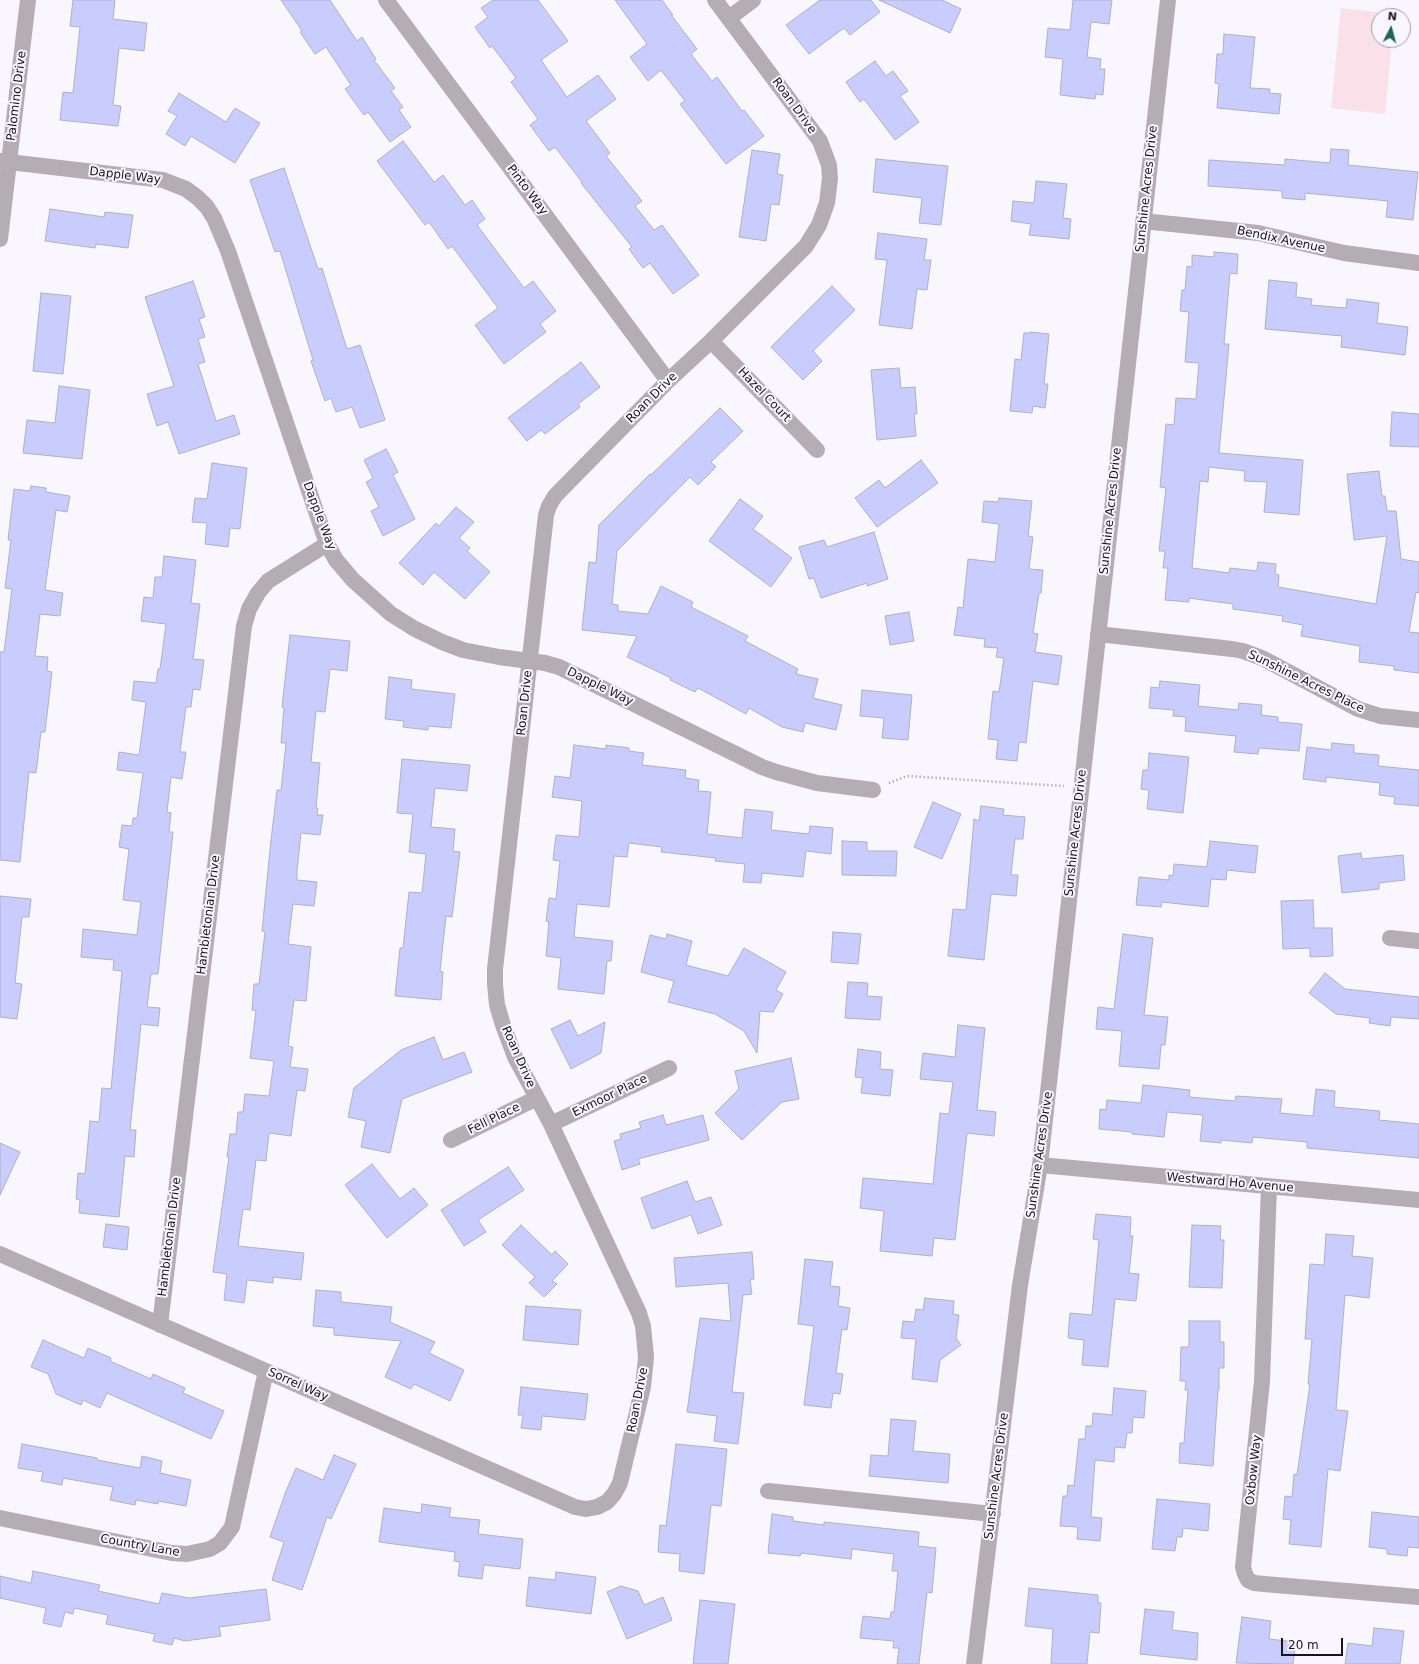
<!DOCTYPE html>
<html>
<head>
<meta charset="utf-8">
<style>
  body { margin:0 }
  #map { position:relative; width:1419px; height:1664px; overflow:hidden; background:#f9f6fe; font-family:"DejaVu Sans",sans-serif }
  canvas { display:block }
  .north { position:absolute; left:1371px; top:8px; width:40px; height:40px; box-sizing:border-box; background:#f9f6fe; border:1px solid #9f9ca3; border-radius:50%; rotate:6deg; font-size:11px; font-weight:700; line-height:16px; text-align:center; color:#17141b }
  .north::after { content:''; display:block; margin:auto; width:14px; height:18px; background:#1e6559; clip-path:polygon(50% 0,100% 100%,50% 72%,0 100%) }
  .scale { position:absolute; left:1281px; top:1638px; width:62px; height:18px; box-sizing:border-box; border:2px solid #17141b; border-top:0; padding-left:5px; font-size:12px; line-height:14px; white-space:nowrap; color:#17141b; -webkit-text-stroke:3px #f9f6fe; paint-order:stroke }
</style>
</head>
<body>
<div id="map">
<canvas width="1419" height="1664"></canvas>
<div class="north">N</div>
<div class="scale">20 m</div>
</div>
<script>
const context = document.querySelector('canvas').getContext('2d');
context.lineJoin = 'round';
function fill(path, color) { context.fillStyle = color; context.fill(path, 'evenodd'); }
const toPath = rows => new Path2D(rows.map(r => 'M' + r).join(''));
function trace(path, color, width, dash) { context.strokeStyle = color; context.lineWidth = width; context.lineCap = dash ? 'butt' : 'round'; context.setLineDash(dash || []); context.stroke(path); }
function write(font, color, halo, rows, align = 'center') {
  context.font = font + ' "DejaVu Sans",sans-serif'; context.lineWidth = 4; context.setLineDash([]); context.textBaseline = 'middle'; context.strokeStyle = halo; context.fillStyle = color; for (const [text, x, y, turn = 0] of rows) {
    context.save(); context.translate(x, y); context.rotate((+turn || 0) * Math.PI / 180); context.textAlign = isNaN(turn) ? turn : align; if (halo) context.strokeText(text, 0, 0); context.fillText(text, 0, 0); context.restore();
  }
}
fill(toPath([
  [1341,8,1395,14,1395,16,1379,16,1379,40,1392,40,1385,114,1331,108]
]), '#fae0e9');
const building = toPath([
  [73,0,115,0,113,19,147,23,144,51,119,48,113,105,121,106,118,126,60,120,63,92,73,93,80,27,70,26,73,0],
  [281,0,330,0,357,41,362,37,376,59,374,60,395,88,391,91,403,107,399,110,411,127,390,142,368,112,364,115,345,89,351,85,326,47,315,54,300,32,302,31,281,0],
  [493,0,538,0,568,41,541,60,567,97,598,75,616,99,586,121,610,153,606,156,642,201,635,206,654,230,662,225,699,275,673,294,650,263,643,268,629,249,632,247,581,183,582,182,555,147,549,151,530,125,538,119,511,82,516,78,492,46,490,48,475,27,488,17,481,8,493,0],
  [615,0,662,0,673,15,671,15,697,49,691,54,712,81,717,77,742,111,744,110,764,136,726,164,680,104,685,101,661,70,648,81,630,57,647,44,615,0],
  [820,0,871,0,880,12,850,35,844,28,809,54,786,25,820,0],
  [879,0,942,0,961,9,950,33,879,0],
  [1073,0,1112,0,1109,24,1091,22,1087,57,1101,59,1100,69,1105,69,1103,95,1096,94,1095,99,1060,95,1063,59,1045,57,1048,28,1070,30,1073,0],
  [1224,34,1255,37,1250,88,1270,89,1269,93,1281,94,1279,114,1217,108,1219,84,1215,83,1217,54,1223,54,1224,34],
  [875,61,886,76,893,71,908,91,900,96,919,122,895,140,864,99,860,102,846,82,875,61],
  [179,93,226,122,235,108,260,123,235,163,191,136,185,146,166,134,177,116,168,111,179,93],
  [403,141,434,182,443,175,465,205,472,200,485,219,477,225,524,288,533,281,556,311,540,324,546,332,504,364,475,325,498,308,452,246,448,249,429,222,425,225,377,161,403,141],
  [1331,149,1349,150,1348,165,1418,172,1413,220,1386,217,1388,201,1305,193,1305,200,1282,198,1282,191,1208,186,1209,160,1285,165,1285,159,1330,163,1331,149],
  [752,150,780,154,777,174,783,175,779,205,771,204,766,241,739,237,752,150],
  [876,159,948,166,941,225,919,223,922,198,873,192,876,159],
  [284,168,318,269,322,268,347,349,360,345,385,420,360,428,352,407,336,412,331,398,325,401,311,361,313,360,280,251,275,252,250,180,284,168],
  [1036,181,1067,184,1063,218,1071,219,1069,239,1029,235,1031,224,1011,221,1013,201,1034,203,1036,181],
  [50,209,104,217,105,212,133,215,128,248,96,244,95,248,45,241,50,209],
  [878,233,927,239,924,260,931,260,927,290,917,289,912,329,879,325,887,260,875,259,878,233],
  [1214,252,1238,254,1237,274,1230,273,1224,344,1229,344,1219,453,1303,460,1299,515,1264,512,1267,482,1244,481,1245,471,1209,467,1208,482,1200,481,1192,568,1229,573,1230,568,1257,571,1258,562,1276,564,1275,574,1279,575,1278,587,1376,604,1387,536,1354,540,1347,474,1379,471,1382,496,1385,496,1387,511,1396,511,1401,559,1419,562,1419,593,1416,592,1409,632,1419,633,1419,673,1394,670,1394,666,1359,662,1360,646,1301,636,1303,625,1282,621,1283,616,1233,609,1233,604,1189,598,1189,602,1165,600,1168,568,1163,568,1165,551,1159,551,1166,488,1160,487,1166,424,1174,425,1176,398,1196,399,1199,363,1185,362,1189,312,1180,311,1182,290,1185,290,1187,266,1192,267,1192,255,1214,257,1214,252],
  [1269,280,1297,283,1296,297,1312,299,1311,305,1346,308,1347,299,1379,303,1377,323,1408,327,1405,355,1341,347,1342,336,1265,329,1269,280],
  [193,281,205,317,199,319,205,337,198,339,205,362,198,364,216,421,234,415,240,434,179,454,168,422,157,426,147,394,174,386,145,297,193,281],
  [832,286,855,310,813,351,822,361,803,380,771,347,832,286],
  [41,293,71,296,63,374,33,371,41,293],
  [1031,332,1049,334,1044,384,1048,384,1045,408,1033,406,1032,413,1010,411,1015,359,1021,360,1024,333,1031,333,1031,332],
  [581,362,600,387,578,404,580,407,545,434,541,430,527,441,508,418,581,362],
  [899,368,901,388,915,387,917,414,914,414,916,436,877,440,871,370,899,368],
  [59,386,90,390,82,459,23,453,27,420,55,423,59,386],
  [720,408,743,431,711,462,716,467,698,485,690,477,617,551,612,604,618,605,618,611,648,614,661,586,693,602,691,607,748,636,745,641,798,669,796,674,818,679,813,698,842,705,836,730,805,723,803,732,782,727,749,708,746,714,698,688,695,692,670,680,671,678,627,657,637,636,582,630,589,562,596,563,599,525,650,474,651,475,720,408],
  [1392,412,1419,414,1419,447,1390,446,1392,412],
  [386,449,398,472,393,475,415,519,383,536,371,511,379,507,366,482,373,478,364,460,386,449],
  [921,460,938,483,877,527,855,498,879,480,885,488,921,460],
  [212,463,247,468,240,529,230,528,228,547,205,544,207,523,192,522,195,498,207,499,212,463],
  [31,486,46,488,46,492,70,496,67,512,56,510,45,590,63,593,60,616,40,614,35,656,48,657,47,671,52,672,45,732,41,732,36,773,29,772,20,862,0,860,0,652,4,652,12,589,5,588,11,540,8,540,14,489,30,491,31,486],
  [999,498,1032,501,1028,536,1033,537,1029,569,1043,570,1041,593,1039,593,1033,633,1038,634,1035,652,1062,656,1058,685,1033,681,1026,743,1019,742,1017,761,996,759,998,740,988,739,993,691,999,692,1004,658,996,657,998,648,984,647,985,639,954,635,958,607,963,608,968,559,995,562,999,524,982,522,984,501,998,502,999,498],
  [740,499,763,516,753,529,792,558,771,587,709,541,740,499],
  [456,507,474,522,459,538,470,548,467,551,490,572,465,599,434,572,423,585,399,563,436,523,439,526,456,507],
  [874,532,888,579,867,586,867,583,821,598,814,578,809,579,799,547,824,540,827,547,874,532],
  [164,556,196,560,191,603,200,604,193,659,204,660,200,690,193,689,191,707,186,707,180,752,186,752,182,779,171,777,167,812,171,813,169,832,173,832,158,974,151,974,147,1007,160,1008,158,1026,141,1024,130,1130,136,1130,134,1157,125,1156,119,1217,79,1213,80,1200,76,1199,78,1173,85,1174,90,1121,99,1122,102,1088,111,1089,122,971,113,970,114,960,81,957,83,929,137,935,141,902,123,900,129,849,119,847,122,825,132,826,133,818,137,818,143,773,117,770,119,752,139,755,146,702,132,700,134,681,156,683,158,669,160,669,166,624,141,621,144,597,153,598,155,577,162,577,164,556],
  [909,612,914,641,890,645,885,616,909,612],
  [290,635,350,641,347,671,330,669,325,712,316,711,311,762,320,763,316,808,318,808,317,815,323,815,320,835,301,833,297,871,297,880,317,882,314,906,293,904,288,944,311,947,306,1001,294,1000,288,1046,293,1047,290,1067,308,1069,305,1091,297,1090,291,1136,269,1133,266,1161,256,1160,250,1210,243,1209,238,1246,304,1253,301,1280,273,1277,273,1283,247,1280,244,1303,224,1300,227,1274,213,1272,229,1157,227,1157,230,1134,236,1134,238,1112,243,1112,245,1094,269,1096,274,1061,250,1058,256,1011,252,1010,254,984,259,984,265,932,262,931,271,840,277,790,281,790,286,743,281,743,284,708,282,707,290,635],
  [389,677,412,680,411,689,455,694,451,728,428,726,428,730,403,727,404,721,385,719,389,677],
  [1160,681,1200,685,1198,706,1238,710,1239,703,1262,705,1261,715,1278,717,1278,722,1302,724,1299,751,1259,748,1258,754,1234,752,1236,736,1185,731,1186,717,1173,716,1174,710,1149,708,1151,687,1159,688,1160,681],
  [862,690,912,695,908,740,882,738,884,718,860,716,862,690],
  [1332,743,1354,745,1354,753,1379,755,1378,766,1419,770,1419,806,1394,804,1395,797,1379,795,1380,783,1326,777,1326,782,1303,779,1307,747,1331,750,1332,743],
  [574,745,606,749,606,745,629,748,629,751,644,753,642,765,686,770,685,778,699,780,698,791,711,792,707,834,742,838,745,809,773,812,771,830,809,834,810,826,833,828,831,854,806,851,803,877,762,873,761,883,743,882,745,864,715,861,716,858,661,852,662,847,629,843,627,857,614,856,609,907,577,904,574,937,613,941,611,961,607,961,604,994,558,989,561,958,546,956,549,922,546,921,549,898,556,899,560,861,553,860,556,835,579,837,582,801,552,797,555,776,570,778,574,745],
  [1149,753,1189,757,1183,813,1147,809,1149,790,1141,789,1143,770,1148,770,1149,753],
  [402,759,470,765,467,791,435,788,431,827,455,829,453,851,460,852,452,917,446,916,440,971,443,972,441,1000,395,996,400,948,403,948,409,892,422,893,426,854,409,852,413,814,397,813,402,759],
  [933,802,961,814,942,859,914,847,933,802],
  [981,806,1004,809,1003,815,1025,817,1023,839,1015,839,1011,875,1018,875,1016,896,991,894,984,960,948,956,953,909,966,910,974,819,979,821,981,806],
  [842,841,867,842,867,851,897,851,896,876,842,875,842,841],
  [1210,841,1258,846,1255,873,1227,870,1226,880,1211,879,1208,907,1162,902,1161,907,1136,905,1139,877,1169,880,1169,875,1173,876,1174,864,1207,867,1210,841],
  [1361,853,1362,859,1403,855,1405,880,1379,883,1379,889,1342,893,1338,856,1361,853],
  [0,896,31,899,29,917,22,917,15,983,22,984,17,1019,0,1017,0,896],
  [1313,900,1314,928,1332,928,1333,956,1310,957,1310,948,1283,949,1281,901,1313,900],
  [833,932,861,934,858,964,831,962,833,932],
  [667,934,692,941,686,965,728,976,744,948,786,972,776,990,783,994,773,1012,760,1011,757,1053,744,1031,715,1014,668,1002,674,981,641,972,650,935,666,939,667,934],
  [1123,934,1153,938,1144,1015,1168,1017,1165,1045,1161,1045,1159,1069,1119,1066,1122,1031,1096,1029,1098,1007,1114,1009,1123,934],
  [1325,973,1345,989,1419,997,1419,1019,1391,1017,1390,1026,1369,1023,1370,1018,1336,1014,1309,993,1325,973],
  [848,982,868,983,867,996,882,997,880,1020,845,1018,848,982],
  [570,1020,578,1036,605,1022,601,1053,571,1069,551,1029,570,1020],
  [958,1025,985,1028,977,1110,996,1112,994,1136,967,1133,955,1240,934,1238,932,1256,880,1251,884,1211,860,1208,863,1178,933,1184,940,1113,949,1114,953,1082,920,1079,923,1053,955,1057,958,1025],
  [434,1037,443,1060,464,1052,472,1072,402,1099,390,1153,361,1147,366,1121,348,1117,354,1088,401,1050,434,1037],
  [858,1049,881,1052,880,1069,893,1070,890,1096,861,1093,863,1078,855,1077,858,1049],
  [791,1058,799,1099,782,1102,742,1140,715,1113,739,1089,735,1071,791,1058],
  [1143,1085,1190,1090,1189,1097,1235,1101,1236,1096,1282,1099,1280,1113,1313,1116,1316,1089,1335,1091,1334,1107,1380,1111,1379,1120,1419,1124,1419,1158,1307,1148,1307,1142,1253,1137,1252,1143,1221,1140,1221,1143,1200,1141,1203,1115,1167,1112,1164,1137,1132,1134,1132,1132,1099,1129,1100,1109,1106,1110,1107,1100,1141,1103,1143,1085],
  [663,1115,666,1125,703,1115,709,1140,638,1159,640,1164,622,1170,614,1141,621,1139,620,1134,641,1128,639,1122,663,1115],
  [0,1143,20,1152,0,1195,0,1143],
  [372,1164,400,1199,414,1188,428,1205,387,1238,345,1185,372,1164],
  [508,1167,524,1190,478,1220,486,1232,464,1246,441,1210,508,1167],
  [687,1181,695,1202,711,1197,722,1225,698,1234,691,1215,652,1229,641,1198,687,1181],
  [1096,1214,1131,1217,1130,1236,1133,1236,1129,1273,1139,1274,1136,1301,1115,1299,1108,1367,1082,1365,1084,1340,1068,1338,1070,1313,1092,1315,1099,1240,1093,1239,1096,1214],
  [106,1224,129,1227,127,1250,103,1247,106,1224],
  [521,1225,552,1255,555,1251,568,1264,552,1281,557,1284,544,1297,529,1283,535,1277,502,1245,521,1225],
  [1192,1225,1221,1226,1220,1240,1224,1240,1222,1288,1189,1287,1192,1225],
  [1326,1234,1354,1236,1352,1256,1373,1258,1369,1298,1345,1295,1336,1410,1348,1411,1340,1471,1328,1469,1321,1547,1289,1544,1291,1520,1283,1519,1285,1496,1292,1497,1294,1474,1297,1475,1310,1384,1308,1384,1312,1339,1305,1339,1310,1264,1324,1265,1326,1234],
  [752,1252,754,1279,750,1280,752,1294,743,1295,732,1392,744,1393,738,1444,714,1441,717,1416,687,1412,700,1318,731,1321,728,1283,676,1287,674,1258,752,1252],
  [805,1259,833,1262,830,1286,840,1287,838,1306,850,1308,847,1330,842,1329,836,1373,843,1374,840,1394,833,1393,831,1408,804,1405,814,1326,798,1324,805,1259],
  [316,1290,341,1292,341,1302,392,1307,390,1322,435,1342,429,1353,464,1370,450,1401,414,1384,411,1389,385,1377,401,1341,334,1335,334,1328,313,1326,316,1290],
  [925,1298,954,1301,953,1314,959,1315,956,1338,961,1345,940,1360,937,1382,912,1379,916,1339,901,1338,903,1321,914,1322,916,1309,923,1310,925,1298],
  [526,1306,581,1310,578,1345,523,1340,526,1306],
  [1189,1321,1220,1321,1220,1342,1224,1342,1224,1368,1219,1368,1219,1390,1218,1390,1213,1466,1179,1463,1180,1443,1184,1443,1188,1390,1185,1390,1186,1381,1180,1381,1181,1347,1189,1347,1189,1321],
  [43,1340,84,1358,88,1348,111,1358,110,1361,151,1379,153,1374,185,1388,183,1393,224,1411,211,1439,107,1393,100,1408,83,1400,81,1405,56,1394,48,1374,31,1367,43,1340],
  [521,1387,588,1394,585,1420,542,1416,541,1430,521,1428,523,1415,518,1415,521,1387],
  [1114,1388,1146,1391,1144,1418,1133,1417,1132,1433,1127,1433,1125,1448,1115,1447,1114,1462,1095,1460,1091,1517,1102,1518,1100,1541,1077,1539,1078,1527,1060,1526,1063,1496,1067,1496,1068,1485,1074,1486,1079,1439,1085,1439,1086,1426,1092,1426,1093,1413,1112,1415,1114,1388],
  [891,1419,916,1421,913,1451,950,1454,948,1483,869,1476,871,1455,888,1456,891,1419],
  [22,1444,97,1458,97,1460,140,1468,142,1456,162,1461,160,1473,191,1480,186,1506,158,1501,158,1504,136,1500,135,1505,110,1500,113,1487,63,1478,62,1485,41,1481,43,1472,18,1468,22,1444],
  [676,1444,727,1449,721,1506,711,1505,704,1574,679,1571,680,1554,658,1552,660,1525,666,1526,676,1444],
  [334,1455,356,1464,331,1519,327,1517,302,1590,272,1580,284,1542,270,1537,286,1491,296,1468,323,1480,334,1455],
  [1157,1499,1210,1504,1208,1531,1183,1528,1182,1537,1177,1537,1175,1551,1152,1549,1157,1499],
  [422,1504,451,1508,449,1517,480,1520,478,1534,523,1539,520,1569,484,1565,482,1579,458,1576,460,1562,454,1561,455,1552,379,1542,384,1508,421,1513,422,1504],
  [1372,1512,1419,1517,1419,1548,1408,1547,1407,1556,1387,1554,1387,1549,1369,1547,1372,1512],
  [772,1514,793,1517,793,1521,824,1525,824,1522,919,1532,918,1546,936,1548,932,1593,927,1592,919,1664,897,1664,899,1648,893,1648,894,1641,860,1638,863,1616,890,1619,891,1612,894,1612,898,1571,892,1571,894,1554,852,1549,851,1559,801,1553,800,1556,768,1553,772,1514],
  [33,1571,100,1585,98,1591,159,1604,162,1593,189,1598,266,1589,270,1620,219,1627,221,1636,185,1641,174,1638,172,1645,153,1641,155,1634,106,1624,108,1615,74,1608,73,1614,65,1612,61,1627,43,1623,46,1608,0,1598,0,1576,31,1583,33,1571],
  [556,1572,596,1577,591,1614,526,1606,529,1577,555,1580,556,1572],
  [621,1586,638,1591,644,1605,663,1597,672,1620,627,1639,607,1592,621,1586],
  [1029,1588,1098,1595,1098,1603,1101,1603,1099,1633,1090,1632,1087,1664,1051,1664,1053,1629,1025,1626,1029,1588],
  [700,1600,735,1604,728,1664,693,1664,700,1600],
  [1145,1609,1174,1612,1172,1630,1198,1633,1197,1660,1140,1654,1145,1609],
  [1242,1617,1271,1621,1269,1639,1296,1642,1293,1664,1236,1663,1242,1617],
  [1374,1628,1404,1631,1400,1664,1345,1664,1348,1643,1372,1646,1374,1628]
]);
fill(building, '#c8cdfe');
trace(building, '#aeb0c4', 1);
trace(toPath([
  [889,783,907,776,1064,786]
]), '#918e95', 2.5, [1, 3]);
trace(toPath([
  [386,0,668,381],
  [729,18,753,0],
  [0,161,163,180,186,189,198,198,207,207,214,218,228,251,327,544,336,560,353,580,391,614,415,629,442,642,463,650,499,657,545,663,559,667,762,767,776,772,817,783,873,790],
  [1143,221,1258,233,1344,253,1419,263],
  [0,239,28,0],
  [711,341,817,450],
  [1098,634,1232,649,1243,651,1262,658,1358,709,1380,716,1419,720],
  [1390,938,1419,941],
  [551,1124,669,1068],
  [451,1140,537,1098],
  [1040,1165,1419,1200],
  [1269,1187,1262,1381,1243,1567,1245,1574,1248,1580,1254,1583,1264,1584,1419,1597],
  [0,1254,575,1507,586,1509,597,1507,607,1502,614,1494,620,1483,643,1387,646,1357,643,1326,639,1313,551,1124,515,1057,503,1025,497,1005,495,984,495,969,546,515,549,506,555,496,668,381,711,341,806,246,819,225,827,203,830,178,829,165,820,141,715,0],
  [160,1325,244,626,249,609,258,593,268,581,327,544],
  [768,1491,993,1514],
  [0,1518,172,1553,187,1554,210,1549,220,1543,232,1527,266,1371],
  [974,1664,1020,1285,1040,1165,1168,0]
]), '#b5adb4', 16);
write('12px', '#17141b', '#f9f6fe', [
  ["Palomino Drive",17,96,-83],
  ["Roan Drive",794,106,54],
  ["Dapple Way",125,176,7],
  ["Sunshine Acres Drive",1147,189,-84],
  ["Pinto Way",527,190,53],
  ["Bendix Avenue",1281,240,12],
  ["Hazel Court",764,395,46],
  ["Roan Drive",652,398,-45],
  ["Sunshine Acres Drive",1111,511,-84],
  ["Dapple Way",319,516,69],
  ["Sunshine Acres Place",1306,682,26],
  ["Dapple Way",600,687,26],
  ["Roan Drive",525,703,-84],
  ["Sunshine Acres Drive",1076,833,-84],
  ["Hambletonian Drive",209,915,-83],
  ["Roan Drive",518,1057,66],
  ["Exmoor Place",610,1096,-26],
  ["Fell Place",494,1119,-26],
  ["Sunshine Acres Drive",1040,1155,-82],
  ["Westward Ho Avenue",1230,1183,5],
  ["Hambletonian Drive",170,1237,-83],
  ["Sorrel Way",298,1385,24],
  ["Roan Drive",638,1400,-79],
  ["Oxbow Way",1254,1470,-84],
  ["Sunshine Acres Drive",997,1476,-83],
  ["Country Lane",140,1546,10]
]);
</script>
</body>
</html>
